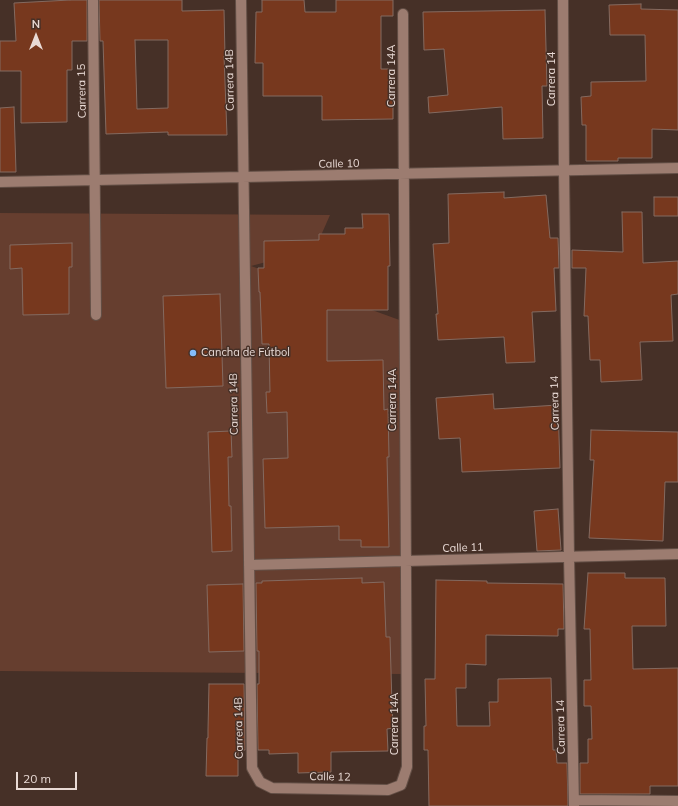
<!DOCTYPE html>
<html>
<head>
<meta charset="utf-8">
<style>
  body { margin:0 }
  #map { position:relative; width:678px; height:806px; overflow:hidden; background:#463027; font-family:Mulish,sans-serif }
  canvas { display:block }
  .north { position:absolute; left:16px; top:16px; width:40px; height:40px; -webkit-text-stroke:3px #463027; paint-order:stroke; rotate:0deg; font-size:11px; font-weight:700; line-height:16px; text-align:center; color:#e9dad5 }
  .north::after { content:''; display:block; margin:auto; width:14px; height:18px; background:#e9dad5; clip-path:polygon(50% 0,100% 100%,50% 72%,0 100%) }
  .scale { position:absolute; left:16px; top:772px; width:61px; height:18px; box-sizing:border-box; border:2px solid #e9dad5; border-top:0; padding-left:5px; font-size:12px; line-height:14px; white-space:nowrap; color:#e9dad5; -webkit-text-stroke:3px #463027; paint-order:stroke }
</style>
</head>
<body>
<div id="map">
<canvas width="678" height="806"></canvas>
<div class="north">N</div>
<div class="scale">20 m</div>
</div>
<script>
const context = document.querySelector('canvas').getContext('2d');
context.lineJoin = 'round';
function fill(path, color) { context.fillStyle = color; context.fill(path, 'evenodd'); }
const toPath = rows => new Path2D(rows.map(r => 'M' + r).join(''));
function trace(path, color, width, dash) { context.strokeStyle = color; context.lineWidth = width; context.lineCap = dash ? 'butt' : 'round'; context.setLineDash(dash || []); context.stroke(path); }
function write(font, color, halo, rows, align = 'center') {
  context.font = font + ' Mulish,sans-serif'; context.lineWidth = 3; context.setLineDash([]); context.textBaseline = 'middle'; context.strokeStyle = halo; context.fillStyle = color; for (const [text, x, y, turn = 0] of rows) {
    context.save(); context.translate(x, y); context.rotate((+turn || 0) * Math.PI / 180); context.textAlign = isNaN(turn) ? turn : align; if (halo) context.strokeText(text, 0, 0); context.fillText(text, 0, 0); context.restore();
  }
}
fill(toPath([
  [0,213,330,215,315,249,251,266,405,322,402,674,0,671]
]), '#663e2f');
const building = toPath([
  [70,0,87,0,87,41,72,41,72,70,67,70,67,122,21,123,21,71,0,71,0,41,16,41,14,3,70,0],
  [99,0,182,0,182,11,224,10,225,56,224,56,227,135,168,135,168,132,106,134,103,41,100,41,99,0],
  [135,40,168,40,168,108,137,109,135,40],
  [262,0,304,0,305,12,336,12,336,0,393,0,393,16,381,16,381,69,393,69,393,119,322,120,322,96,263,96,263,63,255,63,256,12,262,12,262,0],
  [641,4,641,9,678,10,678,130,652,129,652,158,618,158,618,161,586,161,586,125,582,125,581,97,591,96,591,82,646,81,645,35,610,35,609,5,641,4],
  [545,10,547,86,542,86,543,138,503,139,502,107,429,113,428,97,448,95,444,49,424,50,423,12,545,10],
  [14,107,16,172,0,172,0,108,14,107],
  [504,192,504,198,546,195,550,238,558,238,559,268,554,268,556,311,532,312,535,362,506,363,504,337,438,340,436,314,438,314,433,244,449,243,448,194,504,192],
  [654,197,678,197,678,216,654,216,654,197],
  [622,212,642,212,643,263,678,261,678,294,671,295,673,341,640,342,642,380,601,382,600,360,590,360,588,316,584,316,586,268,572,268,572,250,623,252,622,212],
  [362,214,389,214,390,266,388,266,388,310,327,310,327,361,383,360,384,410,388,409,389,457,387,457,389,547,361,547,361,540,339,540,339,526,265,528,263,459,288,458,287,412,267,413,266,392,270,392,269,344,262,344,260,292,259,292,258,268,264,268,264,241,319,240,319,234,345,234,345,228,363,228,362,214],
  [72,243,72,267,69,267,69,314,23,315,22,268,10,269,10,245,72,243],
  [220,294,223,386,166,388,163,296,220,294],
  [493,394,494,409,558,405,560,468,462,472,460,438,439,439,436,398,493,394],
  [591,430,678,432,678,482,665,482,663,541,589,538,594,460,590,460,591,430],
  [231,431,232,457,228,457,229,506,231,506,232,551,212,552,208,432,231,431],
  [558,509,561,550,537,551,534,511,558,509],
  [588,573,625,573,625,578,665,578,666,626,632,626,633,669,678,668,678,786,650,786,650,794,580,794,580,763,588,763,588,739,592,739,591,706,584,706,584,680,591,680,590,629,584,629,588,573],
  [362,578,362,583,384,582,386,637,390,637,392,705,393,728,387,729,388,751,331,752,331,772,298,773,298,753,269,754,269,750,258,750,257,684,259,684,259,651,257,651,256,583,262,583,262,581,362,578],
  [436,580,487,581,487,583,563,584,564,629,558,629,558,636,486,635,486,665,466,664,466,688,456,688,457,726,490,726,489,702,498,702,498,679,551,678,553,750,556,750,557,763,567,763,568,806,429,806,428,750,424,750,424,726,426,726,425,679,435,679,436,580],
  [243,584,244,651,209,652,207,585,243,584],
  [209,684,244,684,245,750,238,750,238,776,206,776,207,738,208,738,208,730,209,684]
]);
fill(building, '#77381e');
trace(building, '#846a60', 1);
const minor = toPath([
  [241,0,252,768,260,782,272,788,388,790,401,785,407,767,403,14],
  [563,0,564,171,569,557,574,806],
  [93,1,96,315],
  [0,182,678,168],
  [249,565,678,554],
  [575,800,678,801]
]);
trace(minor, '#634f46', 12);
trace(minor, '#9c7c70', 10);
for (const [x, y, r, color] of [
  [193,353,4,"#84bcfb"]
]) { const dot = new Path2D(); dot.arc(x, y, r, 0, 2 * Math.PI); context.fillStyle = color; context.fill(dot); trace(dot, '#463027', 1.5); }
write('11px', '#e9dad5', '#463027', [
  ["Carrera 14A",392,76,-90],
  ["Carrera 14",552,79,-90],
  ["Carrera 14B",230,80,-91],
  ["Carrera 15",82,91,-91],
  ["Calle 10",339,164,-1],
  ["Carrera 14A",393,400,-90],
  ["Carrera 14",555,403,-91],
  ["Carrera 14B",234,404,-91],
  ["Calle 11",463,548,-2],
  ["Carrera 14A",395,724,-90],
  ["Carrera 14",561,727,-91],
  ["Carrera 14B",239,728,-91],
  ["Calle 12",330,777,1]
]);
write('11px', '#e9dad5', '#463027', [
  ["Cancha de Fútbol",201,353]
], 'left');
</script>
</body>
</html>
